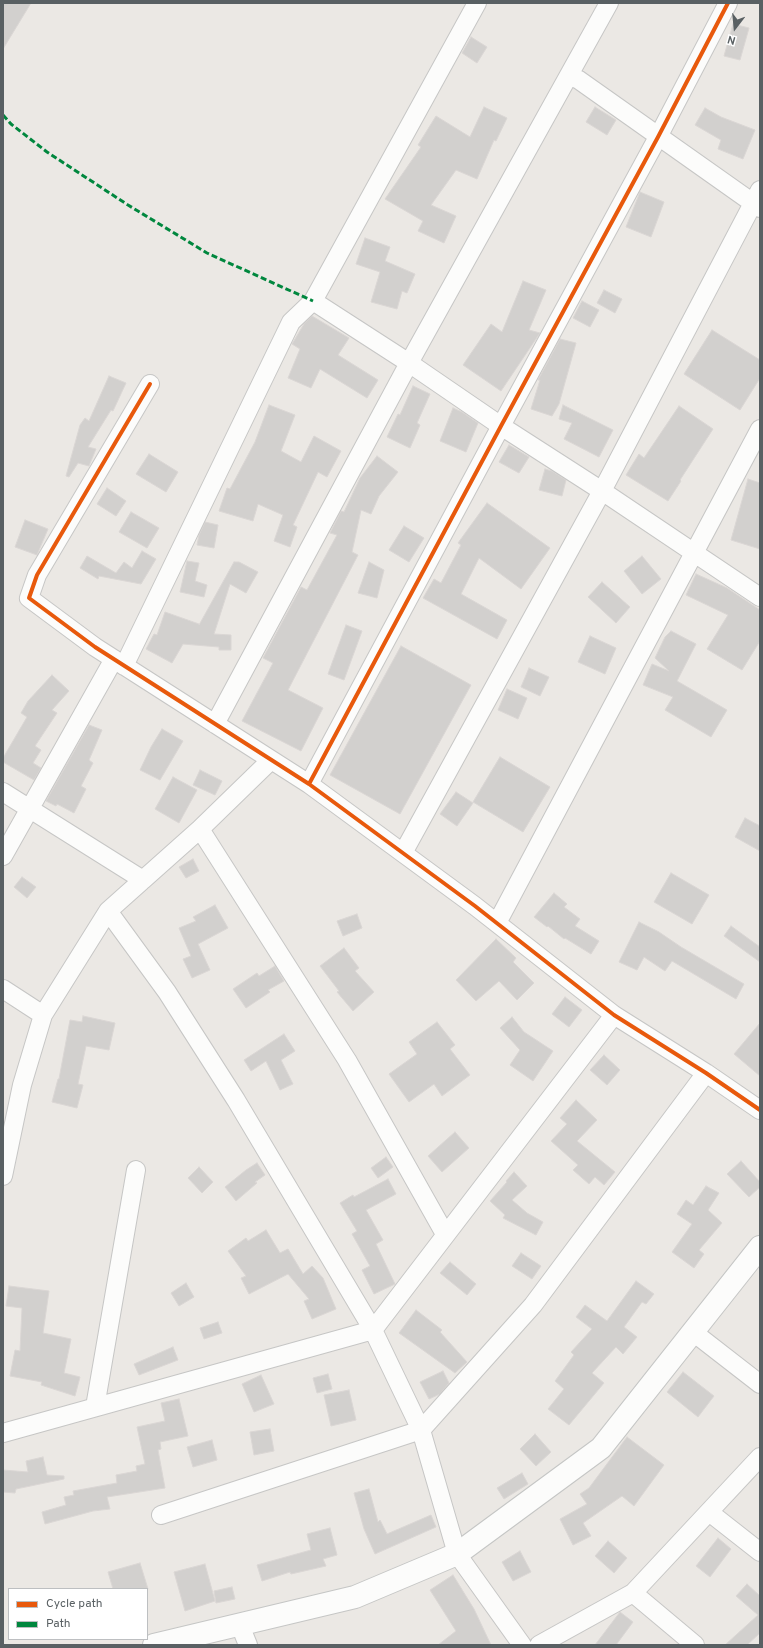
<!DOCTYPE html>
<html>
<head>
<meta charset="utf-8">
<style>
  body { margin:0 }
  #map { position:relative; width:763px; height:1648px; overflow:hidden; background:#ebe8e4; font-family:Overpass,sans-serif }
  canvas { display:block }
  .frame { position:absolute; inset:0; border:4px solid #596063; pointer-events:none }
  .legend { position:absolute; left:8px; top:1588px; width:140px; height:52px; box-sizing:border-box; background:#fff; border:1px solid #bdbfc1; margin:0; padding:5px 7px; list-style:none; font-size:12px; color:#596063 }
  .legend li { display:flex; align-items:center; gap:8px; height:20px }
  .legend b { width:20px; border:1px solid #bdbfc1 }
  .north { position:absolute; left:715px; top:8px; width:40px; height:40px; -webkit-text-stroke:3px #fff; paint-order:stroke; rotate:196deg; font-size:11px; font-weight:700; line-height:16px; text-align:center; color:#596063 }
  .north::after { content:''; display:block; margin:auto; width:14px; height:18px; background:#596063; clip-path:polygon(50% 0,100% 100%,50% 72%,0 100%) }
</style>
</head>
<body>
<div id="map">
<canvas width="763" height="1648"></canvas>
<div class="frame"></div>
<ul class="legend">
<li><b style="height:5px;background:#e8590c"></b>Cycle path</li>
<li><b style="height:5px;background:#00873e"></b>Path</li>
</ul>
<div class="north">N</div>
</div>
<script>
const context = document.querySelector('canvas').getContext('2d');
context.lineJoin = 'round';
function fill(path, color) { context.fillStyle = color; context.fill(path, 'evenodd'); }
const toPath = rows => new Path2D(rows.map(r => 'M' + r).join(''));
function trace(path, color, width, dash) { context.strokeStyle = color; context.lineWidth = width; context.lineCap = dash ? 'butt' : 'round'; context.setLineDash(dash || []); context.stroke(path); }
const building = toPath([
  [3,3,31,3,3,49,3,3],
  [733,24,749,28,740,60,724,56,733,24],
  [471,37,487,47,477,63,462,53,471,37],
  [484,107,507,118,496,141,494,140,477,179,456,170,431,205,456,216,444,243,418,231,423,221,385,199,421,147,418,145,436,116,470,137,484,107],
  [595,107,616,120,607,135,586,122,595,107],
  [705,108,721,117,755,130,743,159,718,149,721,140,695,125,705,108],
  [640,192,664,202,651,237,626,227,640,192],
  [365,238,390,247,385,261,415,274,407,293,402,291,397,309,371,302,380,272,356,264,365,238],
  [523,281,546,290,529,330,540,333,501,391,463,365,491,324,502,332,523,281],
  [604,290,622,299,615,313,597,303,604,290],
  [582,301,599,310,590,327,573,318,582,301],
  [312,316,349,338,338,355,378,380,367,398,320,369,311,388,288,378,300,349,292,344,304,324,312,316],
  [712,330,760,360,760,378,740,410,684,374,712,330],
  [560,339,576,343,559,404,552,416,531,409,540,380,538,380,560,339],
  [109,376,126,383,113,411,111,410,88,447,96,449,89,466,78,463,69,477,66,476,80,425,85,418,89,421,109,376],
  [413,386,430,394,417,423,420,425,410,448,387,437,398,414,400,415,413,386],
  [269,405,295,415,281,451,301,462,314,436,341,451,327,477,318,472,293,525,297,527,290,547,274,541,283,515,258,504,253,521,219,511,227,488,230,489,255,442,269,405],
  [563,405,613,430,599,457,564,439,572,423,559,419,563,405],
  [679,406,713,429,680,480,681,481,668,501,626,475,639,454,644,458,679,406],
  [453,408,462,412,478,423,466,452,440,441,453,408],
  [509,445,529,457,519,473,499,462,509,445],
  [149,454,178,472,166,492,136,474,149,454],
  [377,456,398,472,379,496,371,514,361,510,352,552,358,555,288,690,323,708,301,751,242,721,273,663,263,658,301,587,307,590,337,535,330,533,341,511,344,512,360,478,377,456],
  [545,469,552,471,566,480,562,496,539,490,545,469],
  [748,479,760,483,760,549,731,540,748,479],
  [107,488,126,501,116,516,97,504,107,488],
  [487,503,550,548,521,589,479,558,461,594,507,620,497,639,423,598,434,579,441,583,461,545,458,543,487,503],
  [131,512,159,528,147,548,119,532,131,512],
  [25,520,48,529,37,555,15,547,25,520],
  [205,522,218,525,214,548,197,545,199,535,205,522],
  [404,526,424,538,409,562,389,550,404,526],
  [142,551,156,559,141,584,99,576,98,579,80,568,87,556,116,573,124,562,132,568,142,551],
  [642,556,661,579,642,594,624,571,642,556],
  [187,561,199,563,195,581,207,585,204,597,180,592,187,561],
  [234,562,239,562,258,572,246,593,230,584,214,634,231,635,231,650,219,650,219,647,183,644,172,663,146,649,154,634,157,635,165,612,199,624,199,625,234,562],
  [369,562,384,570,377,598,358,593,369,562],
  [696,574,727,588,760,610,760,641,742,670,707,649,728,615,686,595,696,574],
  [602,582,630,607,616,623,588,597,602,582],
  [346,625,362,631,344,680,328,674,346,625],
  [671,631,696,644,677,681,727,710,711,737,665,710,673,697,643,685,652,664,669,671,655,658,665,637,671,631],
  [590,636,616,648,605,674,578,662,590,636],
  [401,646,471,685,400,814,330,775,401,646],
  [529,668,549,677,540,696,521,687,529,668],
  [52,675,69,691,52,710,57,713,35,746,41,750,33,763,41,768,34,780,3,762,3,758,27,717,21,713,28,701,52,675],
  [507,689,527,698,518,719,498,710,507,689],
  [89,725,102,730,89,760,93,763,81,786,86,789,74,813,57,804,56,806,46,801,89,725],
  [162,729,183,741,160,780,140,770,151,747,162,729],
  [500,757,550,787,523,832,473,802,500,757],
  [200,770,222,781,215,795,193,785,200,770],
  [173,777,197,790,179,823,155,809,173,777],
  [456,792,473,803,457,826,440,814,456,792],
  [745,818,760,826,760,851,735,837,745,818],
  [193,859,199,871,186,878,179,867,193,859],
  [671,873,709,895,692,924,654,902,671,873],
  [22,877,36,887,27,898,14,887,22,877],
  [554,893,567,904,564,907,580,919,575,926,599,941,591,954,565,938,564,939,548,926,547,927,534,917,554,893],
  [215,905,228,928,198,944,210,970,192,978,183,959,191,956,179,928,196,921,193,917,215,905],
  [357,914,362,928,343,936,337,921,357,914],
  [639,922,659,932,681,947,744,984,736,999,672,961,665,971,644,957,637,970,619,962,639,922],
  [731,926,760,947,760,962,724,936,731,926],
  [496,939,516,958,513,962,534,983,517,1000,499,981,476,1001,456,980,496,939],
  [344,948,359,968,355,971,374,992,353,1011,337,992,339,991,320,966,344,948],
  [275,966,284,981,268,990,270,992,246,1008,233,989,257,973,259,976,275,966],
  [565,997,582,1010,569,1027,552,1014,565,997],
  [83,1016,115,1023,109,1050,86,1046,78,1084,83,1085,77,1108,52,1102,58,1079,59,1079,70,1020,82,1022,83,1016],
  [512,1017,524,1032,553,1051,533,1081,510,1065,520,1050,500,1028,512,1017],
  [437,1022,455,1045,450,1049,470,1075,442,1096,434,1084,409,1102,389,1074,417,1054,409,1042,437,1022],
  [760,1023,760,1076,734,1054,760,1023],
  [284,1034,295,1051,281,1060,293,1084,280,1090,266,1061,251,1071,244,1060,284,1034],
  [604,1055,620,1070,607,1085,590,1070,604,1055],
  [576,1100,597,1120,577,1141,615,1172,604,1185,595,1177,589,1184,573,1170,578,1165,551,1141,567,1124,560,1118,576,1100],
  [455,1132,469,1148,442,1172,428,1156,455,1132],
  [386,1157,393,1167,378,1178,371,1168,386,1157],
  [741,1161,760,1182,760,1187,749,1197,727,1174,741,1161],
  [257,1163,265,1175,255,1182,257,1183,236,1201,225,1187,246,1170,257,1163],
  [199,1167,213,1182,202,1193,188,1178,199,1167],
  [514,1172,527,1186,512,1200,527,1213,543,1222,536,1235,503,1218,505,1215,490,1201,507,1182,506,1181,514,1172],
  [388,1179,396,1194,366,1210,383,1240,376,1244,395,1284,374,1294,362,1270,370,1266,352,1234,357,1231,340,1203,353,1195,354,1197,388,1179],
  [706,1186,719,1193,708,1210,722,1223,699,1250,704,1254,694,1268,672,1252,692,1224,677,1214,686,1200,693,1205,706,1186],
  [266,1230,280,1253,288,1249,303,1274,312,1266,323,1278,336,1309,312,1319,304,1301,309,1299,288,1274,249,1294,241,1278,246,1276,228,1251,246,1238,248,1241,266,1230],
  [521,1253,541,1266,532,1279,512,1266,521,1253],
  [450,1262,476,1284,467,1295,440,1273,450,1262],
  [636,1281,654,1294,646,1304,642,1302,624,1327,637,1337,623,1354,616,1347,592,1373,604,1383,569,1425,548,1409,564,1389,555,1381,574,1355,571,1352,592,1329,576,1317,585,1305,607,1321,636,1281],
  [186,1283,194,1297,179,1306,171,1293,186,1283],
  [9,1286,49,1291,43,1333,71,1339,64,1373,80,1377,75,1396,41,1385,42,1382,10,1376,15,1350,20,1351,22,1308,6,1306,9,1286],
  [416,1310,442,1330,440,1332,467,1362,455,1373,399,1333,416,1310],
  [218,1322,222,1333,204,1339,200,1328,218,1322],
  [173,1347,178,1360,139,1375,134,1364,173,1347],
  [443,1371,449,1383,440,1394,429,1399,420,1382,443,1371],
  [683,1372,714,1396,698,1417,667,1392,683,1372],
  [328,1374,332,1389,317,1393,313,1378,328,1374],
  [261,1375,274,1404,254,1412,242,1384,261,1375],
  [349,1390,356,1420,331,1426,324,1395,349,1390],
  [179,1399,188,1436,160,1442,161,1449,158,1450,165,1488,107,1497,110,1509,93,1511,45,1524,42,1512,66,1505,64,1497,74,1495,73,1491,117,1483,116,1475,137,1471,136,1466,145,1464,137,1427,165,1421,161,1403,179,1399],
  [270,1429,274,1451,254,1455,250,1432,270,1429],
  [535,1434,551,1452,536,1466,520,1449,535,1434],
  [627,1437,664,1465,634,1506,622,1496,583,1523,591,1536,573,1545,560,1519,587,1504,580,1494,589,1488,627,1437],
  [212,1440,217,1460,193,1467,187,1447,212,1440],
  [43,1457,47,1475,64,1476,64,1479,16,1489,15,1493,3,1492,3,1470,28,1472,26,1461,43,1457],
  [522,1473,528,1484,504,1499,497,1488,522,1473],
  [369,1489,378,1522,380,1520,387,1534,431,1515,436,1527,375,1554,364,1529,354,1493,369,1489],
  [330,1528,337,1555,323,1559,326,1566,291,1574,290,1572,262,1581,257,1565,311,1550,307,1534,330,1528],
  [718,1538,731,1549,710,1577,696,1566,718,1538],
  [608,1541,627,1558,614,1573,595,1556,608,1541],
  [520,1551,531,1572,513,1581,502,1562,520,1551],
  [140,1563,148,1589,113,1589,108,1572,140,1563],
  [205,1564,215,1601,185,1611,174,1572,205,1564],
  [453,1575,474,1609,491,1645,438,1645,456,1631,430,1590,453,1575],
  [747,1584,760,1596,760,1633,747,1645,725,1645,758,1615,736,1596,747,1584],
  [232,1587,235,1599,216,1603,214,1591,232,1587],
  [620,1612,633,1622,616,1645,595,1645,620,1612]
]);
fill(building, '#d2d0ce');
trace(building, '#dad6d4', 1);
const street = toPath([
  [569,78,573,77,579,80,760,208],
  [313,301,409,363,501,426,602,491,760,597],
  [150,384,37,575,29,598,95,647,309,784,475,906,614,1015,706,1073,760,1110],
  [124,666,291,322,313,301,477,3],
  [215,724,409,363,609,3],
  [309,784,501,426,658,137,728,3],
  [3,792,143,880],
  [200,829,347,1060,445,1234],
  [403,853,602,491,760,190],
  [3,856,114,659],
  [108,911,167,992,236,1100,373,1330,421,1430,457,1554,522,1645],
  [497,923,760,429],
  [3,989,43,1015],
  [3,1176,22,1085,43,1015,108,911,200,829,271,760],
  [693,1332,760,1384],
  [95,1407,136,1170],
  [3,1433,373,1330,614,1015],
  [709,1512,760,1552],
  [161,1515,421,1430,533,1305,706,1073],
  [633,1593,695,1645],
  [240,1625,248,1645],
  [539,1645,633,1593,760,1457]
]);
const secondary = toPath([
  [154,1645,355,1597,457,1554,601,1448,760,1247]
]);
trace(street, '#c6c6c5', 20);
trace(secondary, '#c5c6c5', 24);
trace(street, '#fcfcfb', 18);
trace(secondary, '#fcfcfb', 22);
trace(toPath([
  [3,115,11,124,47,152,128,205,207,253,313,301]
]), '#00873e', 3, [6, 3]);
trace(toPath([
  [150,384,37,575,29,598,95,647,309,784,475,906,614,1015,706,1073,760,1110],
  [309,784,501,426,658,137,728,3]
]), '#e8590c', 4);
</script>
</body>
</html>
